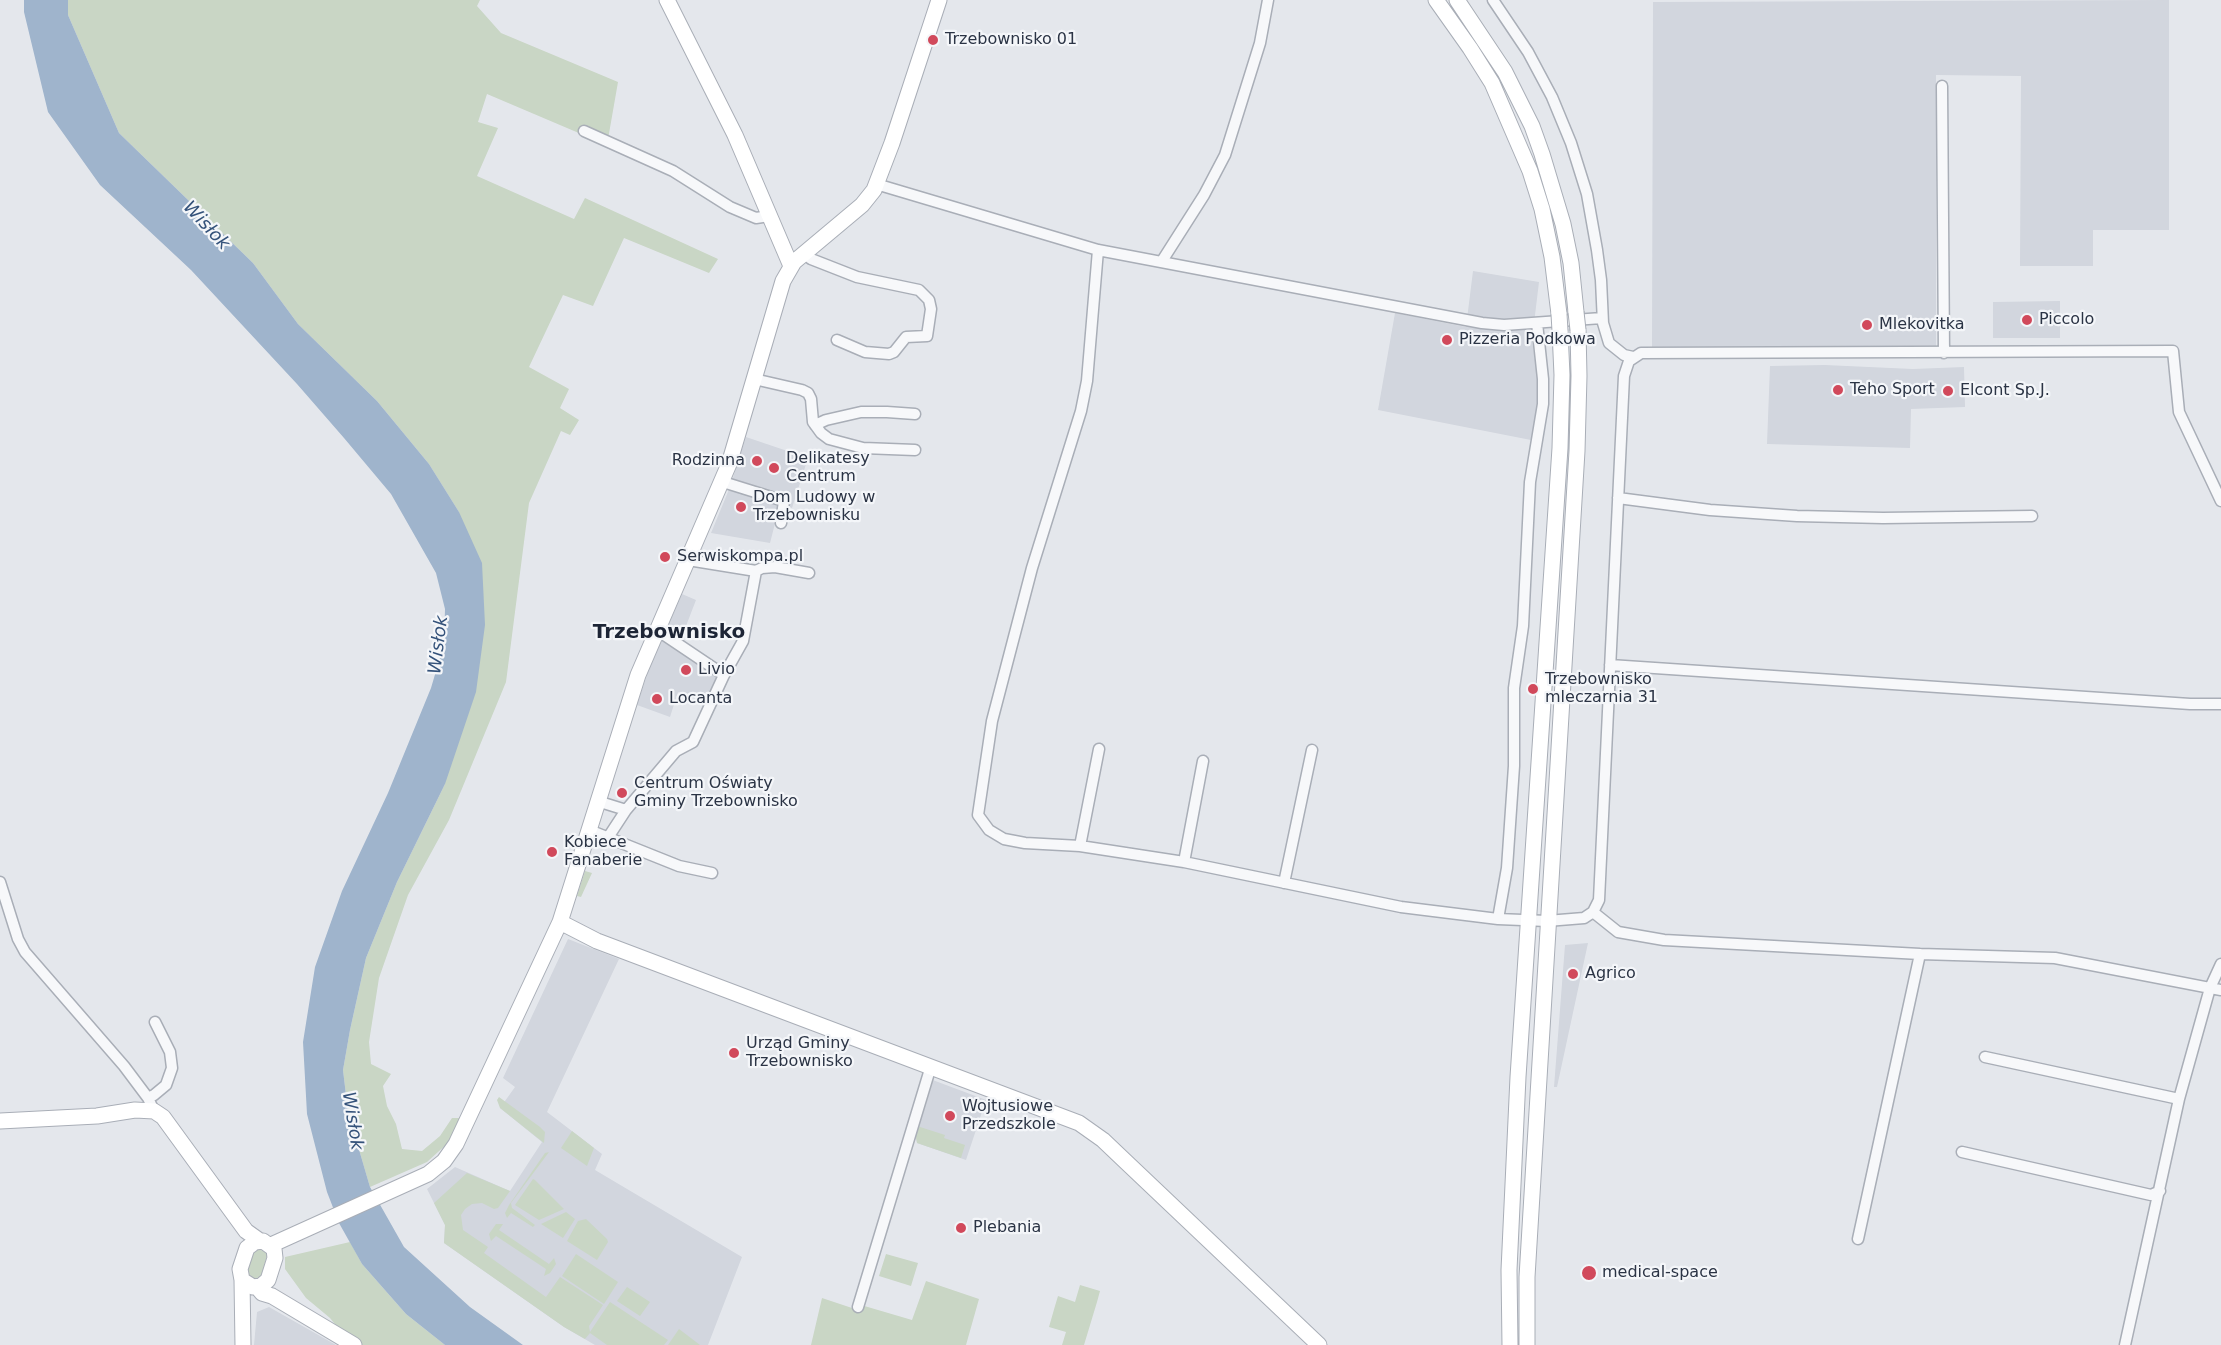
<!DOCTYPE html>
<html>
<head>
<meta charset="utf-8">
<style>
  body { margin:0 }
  canvas { display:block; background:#e4e7ec }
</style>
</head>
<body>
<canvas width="2221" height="1345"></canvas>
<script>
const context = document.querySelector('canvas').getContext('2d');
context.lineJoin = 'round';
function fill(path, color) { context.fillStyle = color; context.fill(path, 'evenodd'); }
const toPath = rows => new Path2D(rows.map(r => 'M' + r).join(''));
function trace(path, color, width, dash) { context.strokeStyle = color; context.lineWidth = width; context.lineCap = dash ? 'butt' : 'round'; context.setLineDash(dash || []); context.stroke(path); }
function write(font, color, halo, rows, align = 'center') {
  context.font = font + ' "DejaVu Sans",sans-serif'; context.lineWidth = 4.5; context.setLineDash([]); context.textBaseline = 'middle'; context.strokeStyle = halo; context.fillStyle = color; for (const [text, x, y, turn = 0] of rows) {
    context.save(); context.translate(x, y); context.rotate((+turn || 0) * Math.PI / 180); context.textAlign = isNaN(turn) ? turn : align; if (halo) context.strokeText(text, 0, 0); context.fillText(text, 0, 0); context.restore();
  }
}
fill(toPath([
  [2169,0,2169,230,2093,230,2093,266,2020,266,2021,76,1936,75,1936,348,1652,348,1653,2],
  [1473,271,1539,282,1532,340,1538,380,1537,406,1531,440,1378,410,1395,313,1466,327],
  [2060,301,2060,338,1993,338,1993,302],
  [1825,365,1913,369,1964,367,1965,407,1911,409,1910,448,1767,444,1770,366],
  [746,437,808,458,792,508,780,504,770,543,711,533,730,487],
  [682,594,696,600,686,626,677,644,713,669,716,678,708,703,678,692,670,717,637,705,649,669],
  [568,939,619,959,547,1112,602,1154,595,1170,742,1257,708,1345,595,1345,564,1327,444,1243,445,1225,427,1189,455,1167,510,1191,542,1142,500,1108,515,1087,503,1078],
  [1588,943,1557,1087,1554,1087,1565,945],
  [930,1079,986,1100,966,1160,917,1143,915,1132],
  [269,1307,336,1345,254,1345,257,1312]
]), '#d2d6de');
fill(toPath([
  [68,0,480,0,477,6,501,33,618,82,607,145,487,94,478,122,498,128,477,176,574,219,585,198,718,259,709,273,624,238,593,306,563,295,529,367,569,389,560,408,579,420,570,435,561,431,529,503,506,682,449,820,408,895,379,978,369,1042,371,1064,391,1074,383,1086,387,1106,396,1124,402,1149,422,1151,440,1136,452,1118,461,1118,449,1142,427,1162,370,1187,348,1112,343,1070,350,1030,366,958,397,882,445,784,459,512,429,464,377,401,298,324,253,263,119,133,68,15],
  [585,871,592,873,581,897,577,896],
  [499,1097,540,1127,545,1132,544,1143,500,1108,497,1100],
  [917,1126,945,1135,944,1138,965,1145,961,1158,917,1143,915,1132],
  [572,1131,594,1148,587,1166,561,1148],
  [549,1152,511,1203,512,1208,535,1225,533,1227,511,1213,507,1218,505,1213,509,1205,545,1153],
  [467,1173,510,1191,498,1208,494,1209,482,1203,472,1204,465,1209,461,1215,463,1230,488,1247,484,1253,546,1297,560,1277,603,1305,589,1326,590,1332,610,1302,668,1340,664,1345,607,1345,590,1333,585,1339,564,1327,444,1243,445,1225,434,1203],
  [533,1179,535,1180,564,1209,539,1220,515,1205],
  [566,1212,575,1219,563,1238,541,1224],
  [586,1219,607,1239,608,1242,597,1260,567,1241,578,1221],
  [496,1224,503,1224,499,1230,549,1264,554,1258,556,1264,550,1273,544,1276,546,1269,496,1236,491,1241,489,1234],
  [350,1242,362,1264,406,1314,445,1345,362,1345,338,1328,330,1318,306,1298,285,1269,285,1257],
  [259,1249,267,1253,267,1256,261,1276,255,1279,250,1278,248,1270,254,1252],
  [576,1254,618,1282,604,1304,562,1276],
  [886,1254,918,1263,911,1286,879,1276],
  [926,1281,979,1299,966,1345,811,1345,822,1298,852,1308,861,1305,912,1320],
  [1080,1285,1100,1291,1097,1302,1084,1345,1062,1345,1066,1332,1049,1327,1055,1306,1058,1296,1075,1302],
  [627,1287,650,1302,640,1316,617,1301],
  [679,1329,700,1345,668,1345]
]), '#c9d6c5');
fill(toPath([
  [24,0,68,0,68,15,119,133,253,263,298,324,377,401,429,464,459,512,482,563,485,625,476,692,445,784,397,882,366,958,350,1030,343,1070,348,1112,370,1187,404,1247,470,1307,523,1345,445,1345,406,1314,362,1264,339,1223,327,1192,307,1114,303,1042,315,967,342,891,388,793,431,688,444,644,445,609,436,573,391,494,344,438,297,384,191,270,100,185,48,112,24,12]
]), '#9fb4cc');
const street = toPath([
  [1493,0,1528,52,1552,97,1571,143,1587,194,1597,250,1601,280,1603,323,1609,343,1624,355,1633,357],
  [1942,86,1944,353],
  [584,131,673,171,730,207,756,218,769,216],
  [876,184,1098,250,1482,323,1504,325,1602,318],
  [1098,250,1087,381,1081,411,1032,568,992,721,978,815,989,830,1004,839,1025,843,1080,846,1184,862,1401,907,1498,919,1547,921,1584,918,1593,912,1599,900,1624,376,1629,361,1641,353,2173,351,2179,412,2221,501],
  [803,253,811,259,857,277,919,290,929,300,931,309,927,336,906,337,894,352,889,354,865,352,837,340],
  [1162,261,1204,195,1225,155,1260,43,1268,0],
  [754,379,802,390,808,393,811,399,813,422,821,433,829,439,863,448,915,450],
  [815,425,826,420,861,412,887,412,915,414],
  [723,482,784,501,781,523],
  [1618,498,1710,510,1797,516,1883,518,2032,516],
  [756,571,762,568,775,567,809,573],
  [657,630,724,675],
  [1610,665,2190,704,2221,704],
  [597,801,626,810],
  [589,830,679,866,712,873],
  [609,836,626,810,676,751,693,742,724,675,743,641,756,571,688,560],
  [1080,846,1099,749],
  [1184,862,1203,761],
  [0,882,18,939,25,952,124,1066,148,1098,154,1111],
  [1284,883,1312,750],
  [1593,912,1618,932,1664,940,1920,954,2055,958,2221,990],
  [1498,919,1507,868,1514,766,1514,688,1523,626,1530,482,1543,404,1543,379,1537,323],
  [1985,1057,2179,1099],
  [148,1098,154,1095,166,1085,172,1068,170,1052,155,1022],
  [1962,1152,2151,1195,2160,1191],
  [1858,1239,1920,954],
  [858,1307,931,1066],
  [2125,1345,2179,1099,2210,988,2221,964]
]);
const secondary = toPath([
  [667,0,735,135,791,266],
  [1436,0,1470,48,1492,83,1530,171,1542,209,1552,257,1559,314],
  [1457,0,1505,72,1532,126,1542,154,1563,224,1571,263,1576,312],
  [560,922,597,941,1079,1123,1103,1140,1124,1160,1319,1345],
  [0,1121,97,1116,135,1110,154,1111,163,1117,246,1231,260,1241],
  [263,1241,274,1249,275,1258,268,1280,261,1286,253,1287,242,1280,240,1269,247,1248,255,1242,263,1241],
  [271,1245,428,1174,444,1161,456,1144,560,922,638,675,729,464,783,281,794,262,862,205,874,190,892,143,939,0],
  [242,1280,243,1345],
  [257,1287,262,1293,272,1296,354,1345],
  [1510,1345,1509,1270,1518,1077,1560,448,1562,375,1560,331],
  [1527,1345,1527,1277,1577,451,1579,376,1578,330]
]);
trace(street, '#a9aeb7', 13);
trace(secondary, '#a9aeb7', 17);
trace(street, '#f7f8fa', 10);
trace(secondary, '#fff', 15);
const secondaryBridge = toPath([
  [1576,312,1578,330],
  [1559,314,1560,331]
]);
trace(secondaryBridge, '#a9aeb7', 17, []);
trace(secondaryBridge, '#fff', 15);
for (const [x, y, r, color] of [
  [933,40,6,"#d1495b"],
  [2027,320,6,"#d1495b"],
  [1867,325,6,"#d1495b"],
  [1447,340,6,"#d1495b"],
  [1838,390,6,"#d1495b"],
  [1948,391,6,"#d1495b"],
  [757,461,6,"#d1495b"],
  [774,468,6,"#d1495b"],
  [741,507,6,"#d1495b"],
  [665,557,6,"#d1495b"],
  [686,670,6,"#d1495b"],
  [1533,689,6,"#d1495b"],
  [657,699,6,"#d1495b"],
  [622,793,6,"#d1495b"],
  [552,852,6,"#d1495b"],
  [1573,974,6,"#d1495b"],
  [734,1053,6,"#d1495b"],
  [950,1116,6,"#d1495b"],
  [961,1228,6,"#d1495b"],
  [1589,1273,8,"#d1495b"]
]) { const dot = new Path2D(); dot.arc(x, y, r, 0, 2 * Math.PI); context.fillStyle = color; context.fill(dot); trace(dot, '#f4f6f9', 2); }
write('16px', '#2b3445', '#f4f6f9', [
  ["Trzebownisko 01",945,40],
  ["Piccolo",2039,320],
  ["Mlekovitka",1879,325],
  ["Pizzeria Podkowa",1459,340],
  ["Teho Sport",1850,390],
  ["Elcont Sp.J.",1960,391],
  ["Delikatesy",786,459],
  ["Centrum",786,477],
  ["Rodzinna",745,461,"right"],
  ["Dom Ludowy w",753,498],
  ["Trzebownisku",753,516],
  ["Serwiskompa.pl",677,557],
  ["Livio",698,670],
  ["Trzebownisko",1545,680],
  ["mleczarnia 31",1545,698],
  ["Locanta",669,699],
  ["Centrum Oświaty",634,784],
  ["Gminy Trzebownisko",634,802],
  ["Kobiece",564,843],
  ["Fanaberie",564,861],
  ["Agrico",1585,974],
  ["Urząd Gminy",746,1044],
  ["Trzebownisko",746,1062],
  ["Wojtusiowe",962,1107],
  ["Przedszkole",962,1125],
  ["Plebania",973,1228],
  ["medical-space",1602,1273]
], 'left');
write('italic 18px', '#34527a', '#f4f6f9', [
  ["Wisłok",206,226,47],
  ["Wisłok",439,645,-83],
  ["Wisłok",352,1121,81]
]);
write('bold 20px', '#1d2536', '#f4f6f9', [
  ["Trzebownisko",669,633]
]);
</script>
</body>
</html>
